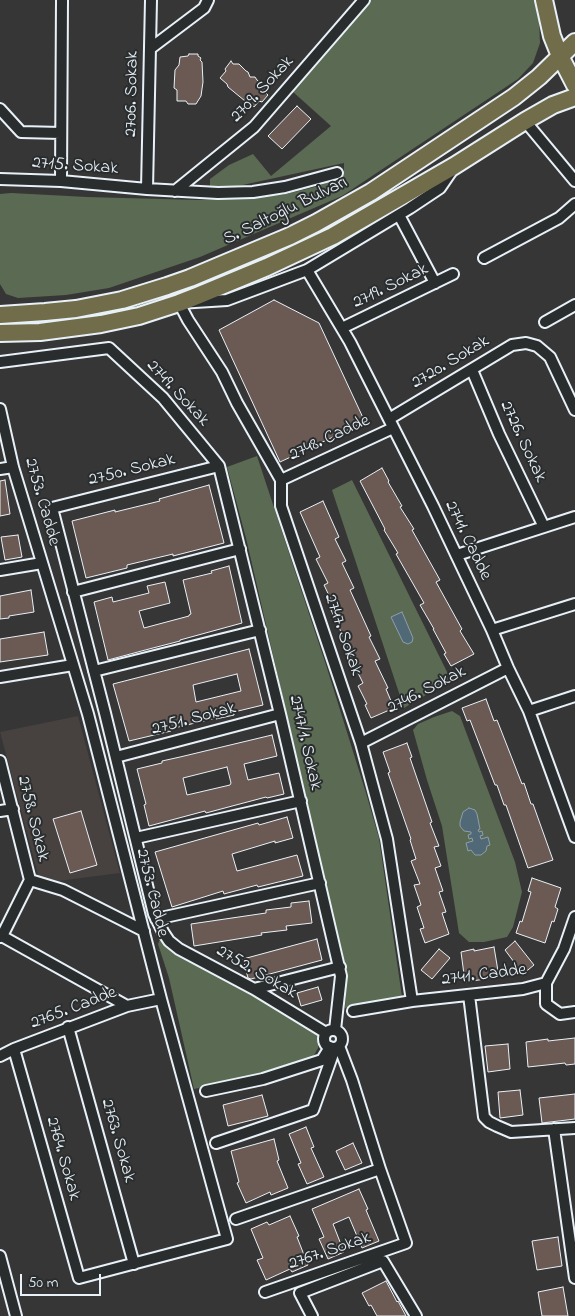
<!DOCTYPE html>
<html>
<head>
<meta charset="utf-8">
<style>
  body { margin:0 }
  #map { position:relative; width:575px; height:1316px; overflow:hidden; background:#373636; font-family:"Indie Flower",sans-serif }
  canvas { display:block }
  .scale { position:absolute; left:20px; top:1274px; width:81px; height:22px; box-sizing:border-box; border:2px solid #e8f1f8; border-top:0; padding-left:6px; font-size:15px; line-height:18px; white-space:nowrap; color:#e8f1f8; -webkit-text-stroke:4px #2a2d2e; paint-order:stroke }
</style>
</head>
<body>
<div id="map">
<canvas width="575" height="1316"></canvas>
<div class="scale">50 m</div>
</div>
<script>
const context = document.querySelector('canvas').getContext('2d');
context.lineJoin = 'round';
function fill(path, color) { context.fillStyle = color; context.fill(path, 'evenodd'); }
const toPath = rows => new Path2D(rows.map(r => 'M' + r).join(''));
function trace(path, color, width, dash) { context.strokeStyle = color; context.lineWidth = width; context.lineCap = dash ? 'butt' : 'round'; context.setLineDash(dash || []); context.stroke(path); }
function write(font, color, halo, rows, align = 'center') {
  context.font = font + ' "Indie Flower",sans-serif'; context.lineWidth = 4; context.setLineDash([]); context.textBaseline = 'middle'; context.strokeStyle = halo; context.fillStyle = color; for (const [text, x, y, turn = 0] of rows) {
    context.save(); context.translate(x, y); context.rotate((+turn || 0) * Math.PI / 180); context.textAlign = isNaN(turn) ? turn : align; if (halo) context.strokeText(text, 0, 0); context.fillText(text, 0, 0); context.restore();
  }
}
fill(toPath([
  [78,716,120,873,58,881,39,878,0,732]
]), '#47413f');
fill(toPath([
  [370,0,535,0,539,17,540,43,533,63,518,79,342,196,200,257,109,288,66,295,18,298,6,294,0,284,0,194,11,193,87,197,197,200,282,195,319,186,344,175,344,163,224,189,210,188,210,179,229,165,253,154,271,176,331,126,292,91],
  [257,456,326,665,366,793,379,838,402,997,345,1008,347,976,246,538,227,467],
  [352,480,451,680,404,708,332,490],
  [452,711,460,716,515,862,522,892,513,927,507,937,484,942,469,942,459,933,442,826,427,780,413,730,418,724,434,717],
  [160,939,167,945,316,1032,320,1038,318,1048,313,1057,279,1071,194,1089,169,978,158,944]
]), '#5b6a52');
const water = toPath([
  [402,612,413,638,412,642,408,644,403,642,391,617,402,612],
  [469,808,475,810,477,814,480,829,478,830,479,832,482,831,483,835,480,836,481,839,488,837,490,845,487,846,486,851,481,855,475,855,471,850,468,851,466,843,473,841,472,838,469,839,468,835,471,834,471,832,464,831,460,826,460,822,463,812,469,808]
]);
fill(water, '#516976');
trace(water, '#8d9faa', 1);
const building = toPath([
  [189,54,198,54,198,56,201,58,200,60,202,62,203,82,201,96,196,104,188,104,186,101,177,101,177,90,174,88,175,70,179,65,180,57,188,56,189,54],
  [231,61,233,64,239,64,246,71,248,72,250,77,255,77,257,80,265,87,266,93,268,95,262,102,259,101,254,107,246,100,245,101,228,87,227,84,220,78,226,71,225,69,231,61],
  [297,106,311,119,282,149,268,136,297,106],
  [274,300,319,323,365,422,280,462,219,330,274,300],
  [382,468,389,481,388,482,402,506,400,507,414,529,412,530,440,580,436,582,462,629,460,631,474,654,451,666,444,654,446,653,433,629,434,629,420,605,424,603,396,554,398,553,384,530,385,529,360,481,382,468],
  [5,480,10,514,0,516,0,481,5,480],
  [209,485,224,543,173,556,173,554,127,565,127,568,86,578,72,521,115,510,115,512,160,501,159,499,209,485],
  [323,501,339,537,335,539,346,561,342,563,354,588,350,590,371,636,369,637,380,659,375,661,388,688,386,689,394,708,371,718,365,705,367,704,358,686,363,683,350,657,352,656,331,610,335,608,324,585,328,583,316,559,320,557,300,512,323,501],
  [18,535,22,557,5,560,1,537,18,535],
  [229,566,242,623,180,640,180,641,149,649,108,660,94,602,112,597,113,602,149,593,147,586,165,582,170,603,139,611,144,628,189,616,189,615,191,614,183,580,212,573,211,571,229,566],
  [31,590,34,612,9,616,9,618,0,619,0,596,31,590],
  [44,632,48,655,0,662,0,639,44,632],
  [249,649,263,705,234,712,234,715,216,719,216,718,170,729,171,731,129,741,113,684,249,649],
  [237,674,241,691,196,702,193,685,237,674],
  [486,699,494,721,497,720,522,784,524,783,531,804,533,804,553,860,528,868,506,805,504,805,497,785,495,785,470,720,467,721,462,708,486,699],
  [272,735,277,756,244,764,248,780,279,773,284,794,267,798,266,797,206,813,205,811,149,826,144,805,146,804,137,769,162,763,162,761,180,757,272,735],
  [227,767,231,783,230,785,187,795,183,778,227,767],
  [407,743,412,757,410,758,432,822,430,823,439,846,434,847,441,866,435,868,443,891,439,892,446,912,442,913,449,934,425,943,420,929,424,928,417,907,421,905,414,885,420,884,411,861,416,859,410,840,411,839,388,773,390,772,383,752,407,743],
  [81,811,97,865,70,873,53,819,81,811],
  [287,817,293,838,275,843,275,841,232,854,237,871,297,855,303,876,258,887,257,885,224,894,223,891,172,907,155,852,258,823,259,825,287,817],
  [532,878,561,888,555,907,558,909,554,922,552,921,545,943,516,933,520,921,522,922,531,892,528,891,532,878],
  [309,901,312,923,286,926,287,930,261,933,262,935,194,946,191,924,266,913,266,910,291,907,291,903,309,901],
  [317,939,322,960,251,979,248,978,243,959,317,939],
  [515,941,534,965,523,974,505,950,515,941],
  [494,947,499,977,465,982,461,952,474,949,474,951,494,947],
  [439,949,450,958,432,979,421,970,439,949],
  [318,987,322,1000,301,1006,297,993,318,987],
  [575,1038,575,1064,566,1065,565,1063,528,1067,526,1042,548,1039,548,1041,575,1038],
  [508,1044,510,1069,488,1072,485,1046,508,1044],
  [520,1090,523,1115,500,1118,498,1092,520,1090],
  [575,1094,575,1119,542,1123,539,1098,575,1094],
  [262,1095,268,1116,228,1126,223,1105,262,1095],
  [306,1127,314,1147,311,1148,324,1177,307,1184,298,1164,301,1163,289,1134,306,1127],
  [274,1139,279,1160,277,1161,288,1188,271,1195,270,1192,246,1203,237,1183,239,1182,231,1151,274,1139],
  [353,1143,362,1163,345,1170,336,1151,353,1143],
  [359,1189,368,1209,366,1210,379,1241,362,1248,349,1217,333,1224,344,1252,328,1259,319,1239,324,1237,312,1209,359,1189],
  [290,1216,299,1236,297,1237,308,1265,292,1272,290,1269,266,1280,257,1260,263,1258,251,1229,267,1222,269,1225,290,1216],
  [558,1237,562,1266,537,1270,532,1241,558,1237],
  [386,1281,397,1302,398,1301,406,1316,377,1316,371,1305,369,1306,362,1293,386,1281],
  [563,1287,568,1316,542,1316,538,1292,563,1287]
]);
fill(building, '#6b5a54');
trace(building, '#e8f1f8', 1);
const minor = toPath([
  [151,48,204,8,208,0],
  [0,109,21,132,61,133],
  [525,121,575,181],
  [0,179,61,181,147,189,218,193,253,192,285,187,337,173],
  [61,181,62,0],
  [147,189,151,0],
  [175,191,254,127,364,0],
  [399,215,435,283],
  [484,258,559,218,575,204],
  [307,270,350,342,433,506,492,630,508,668,529,711,575,837],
  [545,322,575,305],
  [342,328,453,274],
  [0,362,109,348,163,398,219,466,280,714,341,976,335,1030],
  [472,370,499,434,544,527],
  [0,409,13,467,88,714,161,999,227,1239,79,1278,14,1049],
  [389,419,512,345,526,343,537,346,550,357,575,410],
  [219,466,52,508,105,713,154,914,163,932,169,941,179,949,254,989,326,1033],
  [0,469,13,467],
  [281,480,393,428],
  [457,555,575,517],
  [0,570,42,563],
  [73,592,240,549],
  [492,630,575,604],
  [94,671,260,630],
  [0,677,73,665],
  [529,711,575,696],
  [361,743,508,668],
  [116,757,280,714],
  [0,761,30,880,2,936,0,937],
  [0,811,13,809],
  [136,838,301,801],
  [30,880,63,890,144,931],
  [156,919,320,883],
  [0,935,127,1006],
  [546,983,546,1004,560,1014,575,1012],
  [254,989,340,967],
  [469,995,484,1117,489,1122,497,1126,511,1132,575,1128],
  [412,1001,387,839,361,743,281,506,281,480,237,403,222,372,188,320,179,303,227,300,307,270,410,208,440,188,453,169],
  [353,1011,412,1001,523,989,546,983,564,949,575,917],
  [68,1027,134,1264],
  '324 1039a9 9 0 1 1 18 0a9 9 0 1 1-18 0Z',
  [0,1056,14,1049,127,1006,161,999],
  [206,1091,263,1079,322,1060,330,1047],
  [554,1129,575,1278],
  [216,1143,313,1110,335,1048],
  [236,1219,380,1169],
  [0,1256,16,1316],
  [265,1292,406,1243,380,1169,352,1080,339,1046],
  [312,1316,300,1293,383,1261,416,1316]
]);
const primary = toPath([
  [544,0,552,36,560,56,575,85],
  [0,315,45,312,76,309,122,300,167,286,190,278,290,236,316,223,371,192,514,97,539,77,575,42],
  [0,333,40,332,101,324,139,316,179,303,197,296,267,267,333,236,454,166,525,121,553,105,575,97]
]);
trace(minor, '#e8f1f8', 14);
trace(primary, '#e8f1f8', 20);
trace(minor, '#2a2d2e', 10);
trace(primary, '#716d4b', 16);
write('18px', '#e8f1f8', '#2a2d2e', [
  ["2709. Sokak",263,90,-47],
  ["2706. Sokak",133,94,-89],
  ["2715. Sokak",75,167,4],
  ["S. Saltoğlu Bulvarı",286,212,-26],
  ["2719. Sokak",391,287,-26],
  ["2720. Sokak",451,363,-31],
  ["2749. Sokak",177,394,47],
  ["2748. Cadde",330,439,-25],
  ["2726. Sokak",522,442,65],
  ["2750. Sokak",132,471,-14],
  ["2753. Cadde",41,502,74],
  ["2741. Cadde",467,541,64],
  ["2747. Sokak",342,635,71],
  ["2746. Sokak",427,691,-27],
  ["2751. Sokak",194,720,-15],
  ["2747/1. Sokak",304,743,77],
  ["2758. Sokak",32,819,76],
  ["2753. Cadde",151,893,76],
  ["2752. Sokak",256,973,30],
  ["2741. Cadde",484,976,-7],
  ["2765. Cadde",74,1009,-21],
  ["2763. Sokak",117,1141,74],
  ["2764. Sokak",62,1159,74],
  ["2767. Sokak",330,1252,-19]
]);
</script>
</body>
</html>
